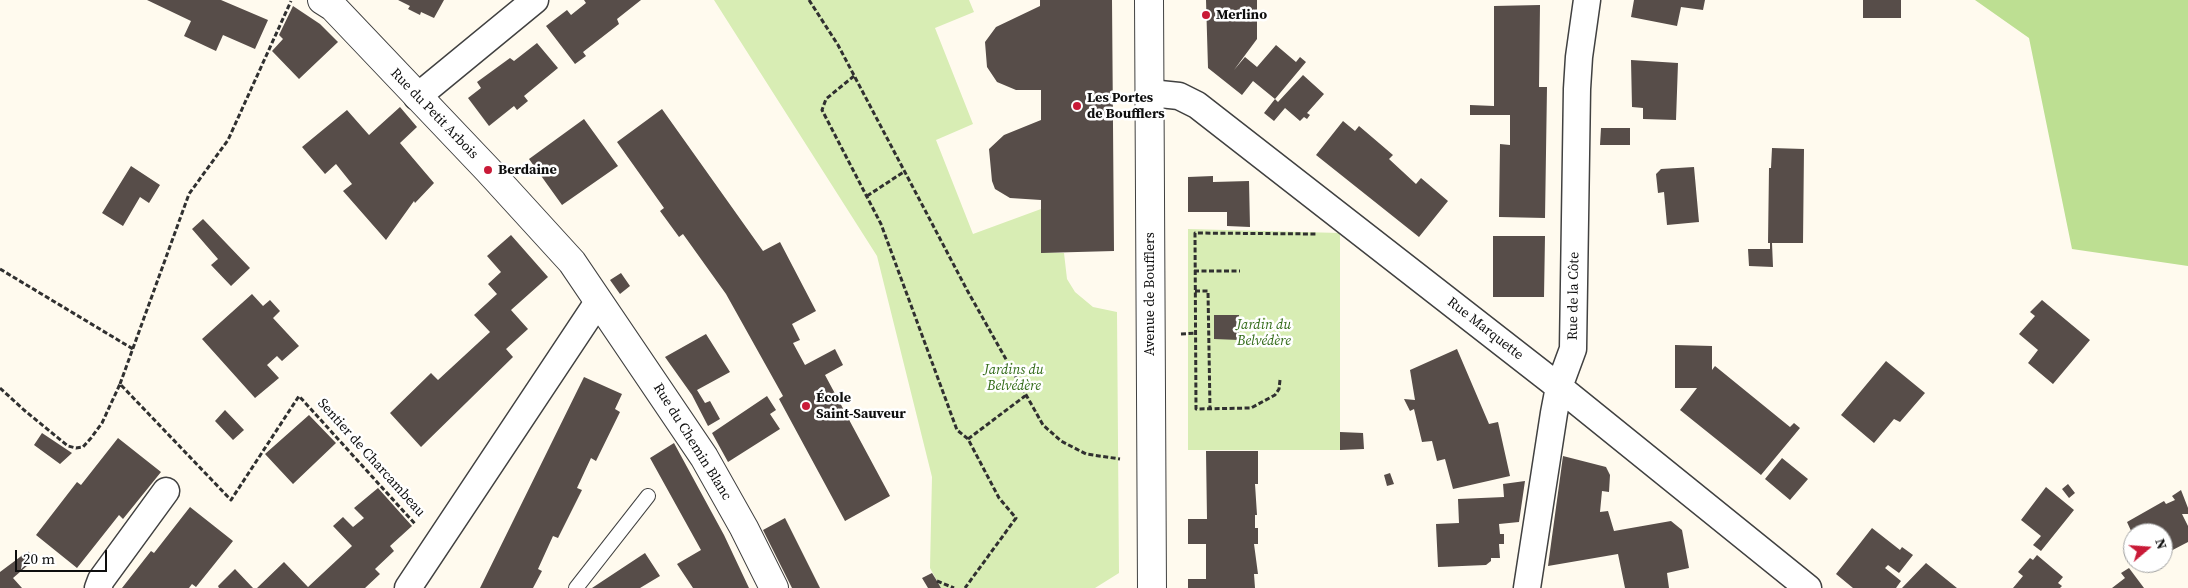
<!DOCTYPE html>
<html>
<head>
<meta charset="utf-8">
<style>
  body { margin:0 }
  #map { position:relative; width:2188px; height:588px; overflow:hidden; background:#fffaee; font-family:"Source Serif 4",serif }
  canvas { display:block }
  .north { position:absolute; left:2123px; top:523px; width:50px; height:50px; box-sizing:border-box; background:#fff; border:1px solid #9f9f9f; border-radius:50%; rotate:72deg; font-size:14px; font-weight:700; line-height:20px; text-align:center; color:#0e0e0e }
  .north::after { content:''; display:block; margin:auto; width:18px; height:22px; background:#c91a37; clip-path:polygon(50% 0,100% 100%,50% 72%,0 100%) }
  .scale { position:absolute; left:15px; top:550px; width:92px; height:22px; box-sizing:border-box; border:2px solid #0e0e0e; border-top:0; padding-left:6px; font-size:15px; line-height:18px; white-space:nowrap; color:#0e0e0e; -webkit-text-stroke:4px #fff; paint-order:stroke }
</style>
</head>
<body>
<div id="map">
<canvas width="2188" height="588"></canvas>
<div class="north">N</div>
<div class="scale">20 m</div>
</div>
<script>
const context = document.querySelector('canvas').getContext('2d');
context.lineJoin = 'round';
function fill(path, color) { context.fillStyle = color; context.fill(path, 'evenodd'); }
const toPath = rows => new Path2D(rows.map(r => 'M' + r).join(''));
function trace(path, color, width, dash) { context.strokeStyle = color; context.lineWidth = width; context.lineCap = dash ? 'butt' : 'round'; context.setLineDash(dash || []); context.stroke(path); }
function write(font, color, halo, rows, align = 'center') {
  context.font = font + ' "Source Serif 4",serif'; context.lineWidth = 5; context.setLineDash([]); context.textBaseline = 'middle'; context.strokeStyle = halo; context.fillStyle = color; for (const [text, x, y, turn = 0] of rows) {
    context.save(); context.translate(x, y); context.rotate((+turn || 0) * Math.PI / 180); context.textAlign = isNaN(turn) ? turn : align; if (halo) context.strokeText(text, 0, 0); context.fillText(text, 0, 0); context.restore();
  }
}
fill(toPath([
  [714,0,969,0,974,12,935,28,973,124,936,140,973,234,1041,209,1041,252,1064,253,1067,279,1075,292,1093,307,1117,312,1119,573,1095,588,941,588,930,568,932,477,877,256],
  [1188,229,1340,233,1340,450,1188,450]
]), '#d8edb4');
fill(toPath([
  [1975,0,2188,0,2188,266,2072,249,2029,38]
]), '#bddf92');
fill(toPath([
  [147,0,221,0,268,20,255,49,223,35,216,51,184,36,191,21],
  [398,0,444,0,434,18,421,12,420,15,408,9,410,6],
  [584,0,641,0,617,19,619,24,583,52,586,56,575,64,546,26,567,10,571,15,586,3],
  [1040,0,1112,0,1114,251,1041,253,1041,200,1010,198,995,189,992,181,989,149,1004,135,1041,120,1041,90,1016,90,997,82,987,67,985,42,996,27,1040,6],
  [1206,0,1257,0,1257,39,1234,70,1245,57,1257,67,1276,45,1296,62,1300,57,1306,62,1275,99,1253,81,1242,95,1208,68],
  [1634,0,1705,0,1703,10,1681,7,1677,26,1631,17],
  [1863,0,1901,0,1901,18,1863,18],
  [1540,5,1539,87,1547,87,1545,218,1499,217,1500,144,1510,145,1510,115,1470,115,1470,105,1494,106,1494,6],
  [293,6,320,24,338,42,299,79,272,51,283,39,279,35],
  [537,43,558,68,524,96,528,101,517,110,514,106,489,126,468,98,481,88,477,82,510,58,514,61],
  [1631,60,1678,63,1676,120,1643,119,1643,108,1632,107],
  [1303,75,1324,94,1307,113,1310,115,1307,119,1304,117,1300,121,1285,108,1274,121,1264,113,1275,99,1278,102],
  [400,107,417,127,400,143,434,183,415,203,414,201,386,240,343,191,352,184,336,164,325,174,302,147,347,110,369,135],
  [662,109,763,251,780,242,816,311,792,324,800,340,793,343,805,365,835,349,843,365,825,375,890,496,845,521,779,399,783,396,726,294,683,234,679,237,660,211,664,208,617,142],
  [584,119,618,166,562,205,529,159],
  [1343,121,1355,131,1359,126,1393,155,1389,159,1416,184,1421,178,1448,201,1419,237,1316,155],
  [1601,128,1630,128,1630,145,1600,145],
  [1772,148,1804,149,1803,243,1772,243,1773,267,1749,266,1748,249,1770,249,1770,243,1768,243,1769,168,1771,168],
  [131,166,160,185,149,203,140,197,123,226,102,213],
  [1694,167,1699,222,1667,225,1664,192,1658,193,1656,174,1661,169],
  [1213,176,1213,182,1249,181,1250,227,1227,226,1227,212,1188,212,1188,177],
  [203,219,250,268,231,286,211,265,218,259,192,229],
  [511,235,548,277,511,310,528,329,506,349,513,357,421,447,390,413,431,373,438,380,490,332,474,315,497,294,488,284,501,272,487,256],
  [1493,236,1545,236,1544,297,1493,297],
  [621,273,630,286,620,294,610,280],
  [252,294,263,306,270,300,280,311,273,318,299,346,282,361,277,356,267,365,279,378,255,398,202,339],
  [2042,300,2090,340,2053,384,2028,363,2038,350,2019,334,2035,316,2030,312],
  [1214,315,1239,315,1239,340,1214,339],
  [706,334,730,372,697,390,705,403,710,401,720,419,708,426,692,395,665,357],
  [1675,345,1712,346,1712,370,1715,366,1790,427,1794,423,1800,428,1761,475,1680,410,1697,388,1675,388],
  [1457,349,1489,424,1498,422,1510,476,1453,489,1445,459,1437,461,1432,441,1422,442,1414,409,1410,411,1404,399,1415,400,1410,370],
  [1886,361,1925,393,1900,422,1894,419,1874,443,1841,415],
  [584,377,622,394,615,409,620,412,596,461,591,458,577,488,582,490,558,538,553,536,538,569,542,571,533,588,480,588],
  [767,396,776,410,770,414,780,429,728,462,712,433],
  [225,410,244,430,233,440,215,421],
  [309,415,336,443,293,484,265,454],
  [1340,432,1363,433,1364,449,1340,450],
  [42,433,72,453,60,464,34,445],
  [118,438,161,472,123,519,119,515,77,568,36,535,77,482,81,485],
  [674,443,724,535,749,588,693,588,677,564,701,550,650,458],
  [1206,451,1258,451,1258,484,1255,484,1257,515,1255,515,1255,528,1258,528,1258,544,1254,544,1258,574,1254,574,1255,588,1188,588,1188,579,1206,579,1206,544,1188,544,1188,519,1207,519],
  [1563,456,1606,467,1610,475,1609,492,1602,491,1600,512,1608,511,1614,531,1671,521,1682,530,1689,568,1667,573,1669,588,1625,588,1618,554,1548,566],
  [1782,458,1808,479,1790,500,1765,479],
  [1390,473,1394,484,1387,486,1384,475],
  [1525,481,1519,522,1499,524,1500,534,1504,534,1504,544,1499,544,1500,558,1491,558,1491,561,1486,565,1438,567,1436,524,1459,523,1458,499,1504,497,1503,484],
  [2068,484,2075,493,2069,498,2062,489],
  [2046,487,2074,510,2041,551,2033,545,2041,536,2021,520],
  [378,488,412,526,390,546,394,551,375,569,380,574,365,588,257,588,284,562,308,587,352,546,333,526,343,517,353,527,364,518,354,508],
  [2181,490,2188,508,2188,514,2182,514,2188,526,2188,542,2163,555,2163,533,2132,533,2127,522,2164,501,2166,504,2175,500,2172,496],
  [190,507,233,541,196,587,192,584,189,588,122,588,151,551,154,553],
  [785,518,820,588,792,588,763,530],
  [1872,528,1900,550,1902,547,1913,555,1899,573,1888,565,1885,568,1901,581,1896,588,1853,588,1836,574],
  [28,551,35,559,13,578,22,588,0,588,0,572],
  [645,553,660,576,640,588,592,588],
  [2037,555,2063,577,2058,583,2062,586,2060,588,2013,588,2023,576,2018,572,2030,558,2033,560],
  [1926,563,1957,588,1902,588],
  [2129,568,2144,588,2112,588,2125,578,2121,573],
  [235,569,253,588,219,588,218,586],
  [932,573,937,581,941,588,928,588,922,578]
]), '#574d49');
const service = toPath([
  [576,588,648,496]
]);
const minor = toPath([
  [1150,93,1179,96,1197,105,1559,387,1808,588],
  [417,97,535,0],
  [98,588,101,580,166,491],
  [408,588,598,302],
  [1527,588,1554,413,1559,387,1573,349,1577,89,1579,57,1587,0]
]);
const tertiary = toPath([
  [322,0,333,7,488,170,572,262,704,457,744,528,774,588],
  [1149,0,1152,588]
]);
trace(service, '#414141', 16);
trace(minor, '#414141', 29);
trace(tertiary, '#414141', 30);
trace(toPath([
  [809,0,838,45,967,290,1043,425,1061,441,1086,454,1120,459],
  [854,76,826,99,822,110,881,224,957,430,968,439,999,498,1016,518,965,588],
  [867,196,905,171],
  [0,269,133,349],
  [1194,271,1240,271],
  [1195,291,1208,291,1210,409],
  [1181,334,1196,333],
  [1280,380,1279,389,1275,395,1251,408,1196,409,1195,233,1317,234],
  [120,384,189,194,228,140,291,1],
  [0,388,24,410,68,446,76,448,83,447,91,438,102,423,120,384,231,500,299,396,416,525],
  [968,439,1025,396],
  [937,581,954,588]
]), '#303030', 3, [5, 2.5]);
trace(service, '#fff', 14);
trace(minor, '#fff', 26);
trace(tertiary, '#fff', 28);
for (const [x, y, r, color] of [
  [1206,15,5,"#c91a37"],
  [1077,106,5,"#c91a37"],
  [488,170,5,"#c91a37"],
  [806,406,5,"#c91a37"]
]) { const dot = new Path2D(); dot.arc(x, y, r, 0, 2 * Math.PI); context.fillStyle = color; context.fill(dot); trace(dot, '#fff', 2); }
write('bold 14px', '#0e0e0e', '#fff', [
  ["Merlino",1216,15],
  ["Les Portes",1087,98],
  ["de Boufflers",1087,114],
  ["Berdaine",498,170],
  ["École",816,398],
  ["Saint-Sauveur",816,414]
], 'left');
write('14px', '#0e0e0e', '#fff', [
  ["Rue du Petit Arbois",434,114,46],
  ["Avenue de Boufflers",1150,294,-90],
  ["Rue de la Côte",1574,296,-89],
  ["Rue Marquette",1485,329,38],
  ["Rue du Chemin Blanc",692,442,58],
  ["Sentier de Charcambeau",371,458,48]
]);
write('italic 14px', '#336b19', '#fff', [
  ["Jardin du",1264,325],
  ["Belvédère",1264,341],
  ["Jardins du",1014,370],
  ["Belvédère",1014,386]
]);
</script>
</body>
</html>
